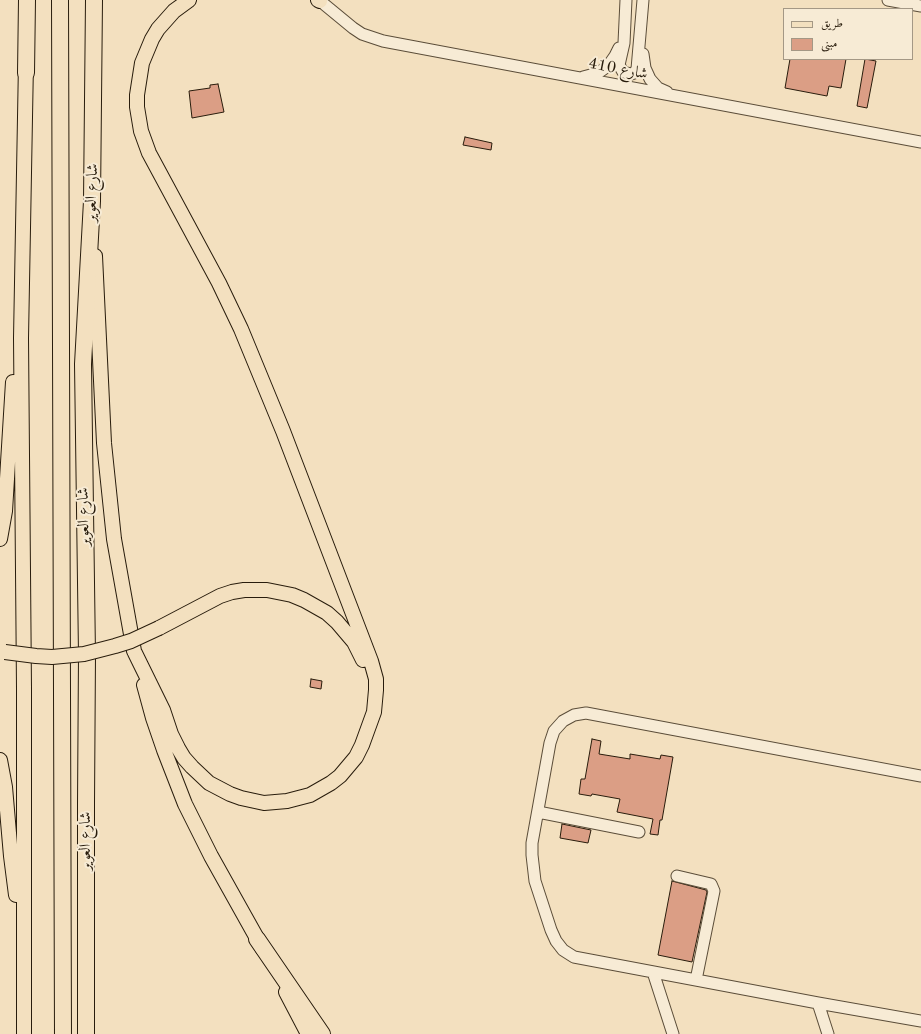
<!DOCTYPE html>
<html>
<head>
<meta charset="utf-8">
<style>
  body { margin:0 }
  #map { position:relative; width:921px; height:1034px; overflow:hidden; background:#f3e0bf; font-family:"Old Standard TT",Amiri,serif }
  canvas { display:block }
  .legend { position:absolute; left:783px; top:8px; width:130px; height:52px; box-sizing:border-box; background:#f7ebd5; border:1px solid #a49885; margin:0; padding:5px 7px; list-style:none; font-size:12px; color:#281c0c }
  .legend li { display:flex; align-items:center; gap:8px; height:20px }
  .legend b { width:20px; border:1px solid #a49885 }
</style>
</head>
<body>
<div id="map">
<canvas width="921" height="1034"></canvas>
<ul class="legend">
<li><b style="height:5px;background:#f3e0bf"></b>طريق</li>
<li><b style="height:11px;background:#db9e85"></b>مبنى</li>
</ul>
</div>
<script>
const context = document.querySelector('canvas').getContext('2d');
context.lineJoin = 'round';
function fill(path, color) { context.fillStyle = color; context.fill(path, 'evenodd'); }
const toPath = rows => new Path2D(rows.map(r => 'M' + r).join(''));
function trace(path, color, width, dash) { context.strokeStyle = color; context.lineWidth = width; context.lineCap = dash ? 'butt' : 'round'; context.setLineDash(dash || []); context.stroke(path); }
function write(font, color, halo, rows, align = 'center') {
  context.font = font + ' "Old Standard TT",Amiri,serif'; context.lineWidth = 4; context.setLineDash([]); context.textBaseline = 'middle'; context.strokeStyle = halo; context.fillStyle = color; for (const [text, x, y, turn = 0] of rows) {
    context.save(); context.translate(x, y); context.rotate((+turn || 0) * Math.PI / 180); context.textAlign = isNaN(turn) ? turn : align; if (halo) context.strokeText(text, 0, 0); context.fillText(text, 0, 0); context.restore();
  }
}
const building = toPath([
  [790,59,846,59,841,88,829,86,827,96,785,88,790,59],
  [865,59,876,61,867,108,857,106,865,59],
  [218,84,224,112,192,118,189,91,210,88,210,85,218,84],
  [465,137,492,143,491,150,463,145,465,137],
  [311,679,322,681,321,689,310,687,311,679],
  [592,739,601,741,599,754,630,759,630,754,660,759,661,755,673,757,662,820,660,820,658,835,650,834,653,819,617,812,620,799,592,794,591,796,579,794,581,779,585,779,592,739],
  [562,824,591,830,588,843,560,838,562,824],
  [672,881,706,890,707,892,692,962,658,955,672,881]
]);
fill(building, '#db9e85');
trace(building, '#281c0c', 1);
const minor = toPath([
  [319,0,353,28,362,34,383,41,921,142],
  [626,0,624,43,619,65,623,72,631,74,634,73,637,69,643,0],
  [888,0,921,6],
  [643,54,645,68,650,79,658,88,667,92],
  [583,77,598,73,608,66,615,56,619,48],
  [921,776,586,713,574,715,563,721,554,731,550,743,532,843,532,855,535,881,551,930,556,941,563,950,574,957,818,1003,921,1021],
  [538,812,639,832],
  [677,876,711,884,714,891,696,980],
  [653,972,673,1034],
  [818,1003,828,1034]
]);
const major = toPath([
  [318,0,320,1],
  [95,256,104,443,114,539,134,651],
  [0,539,5,511,13,382],
  [159,628,220,596,232,592,244,590,267,590,292,595,304,600,327,613,337,622,354,642,363,660],
  [135,653,163,710,171,734,178,748,184,758,192,767,209,783,230,794,241,798,264,803,287,801,310,795,331,783,340,776,356,757,362,745,374,712,376,690,376,679,371,661,283,431,241,329,219,283,149,153,141,131,137,107,137,95,142,63,152,39,158,29,174,11,189,0],
  [144,685,153,718,164,750,185,804,211,856,263,949],
  [0,760,5,787,11,856,16,895],
  [286,992,308,1034],
  [24,1034,24,689,21,338,26,62]
]);
const highway = toPath([
  [60,0,63,1034],
  [26,73,27,0],
  [257,939,322,1034],
  [86,1034,86,803,87,655,83,364,92,201,94,0]
]);
trace(minor, '#5b4d39', 13);
trace(major, '#281c0c', 16);
trace(highway, '#281c0c', 18);
trace(minor, '#f7ebd5', 11);
trace(major, '#f3e0bf', 14);
trace(highway, '#f3e0bf', 16);
const majorBridge = toPath([
  [5,652,36,656,52,657,84,654,115,646,131,641,159,628]
]);
trace(majorBridge, '#281c0c', 16, []);
trace(majorBridge, '#f3e0bf', 14);
write('16px', '#281c0c', '#f7ebd5', [
  ["شارع 410",618,69,11],
  ["شارع العوير",92,193,-88],
  ["شارع العوير",84,517,-91],
  ["شارع العوير",86,841,-90]
]);
</script>
</body>
</html>
